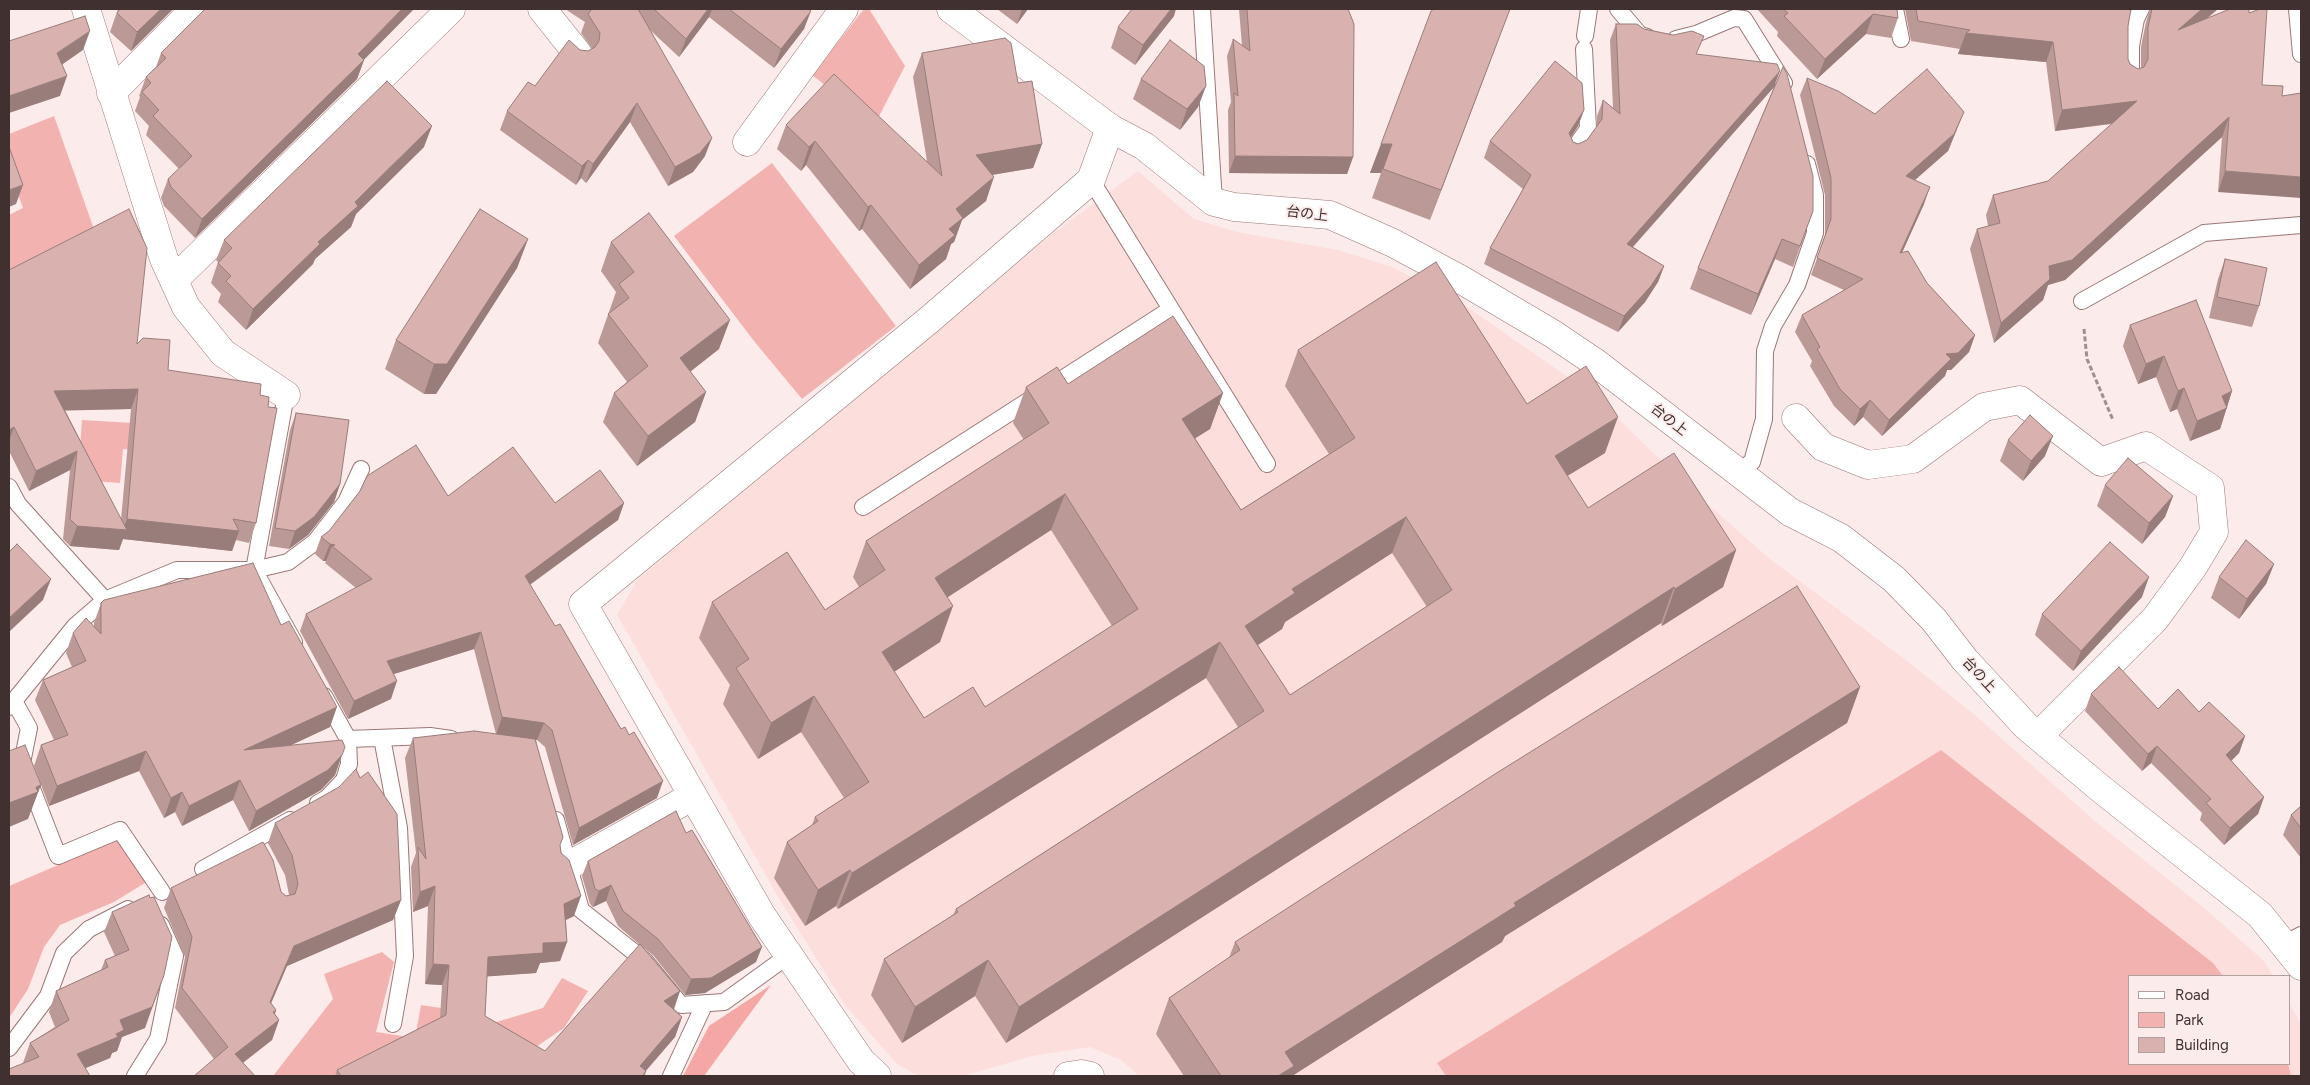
<!DOCTYPE html>
<html>
<head>
<meta charset="utf-8">
<style>
  body { margin:0 }
  #map { position:relative; width:2310px; height:1085px; overflow:hidden; background:#fbebea; font-family:Figtree,sans-serif }
  canvas { display:block }
  .frame { position:absolute; inset:0; border:10px solid #403130; pointer-events:none }
  .legend { position:absolute; left:2128px; top:975px; width:162px; height:90px; box-sizing:border-box; background:#fbebea; border:1px solid #b0a1a0; margin:0; padding:6px 9px; list-style:none; font-size:15px; color:#403130 }
  .legend li { display:flex; align-items:center; gap:10px; height:25px }
  .legend b { width:25px; border:1px solid #b0a1a0 }
</style>
</head>
<body>
<div id="map">
<canvas width="2310" height="1085"></canvas>
<div class="frame"></div>
<ul class="legend">
<li><b style="height:6px;background:#fff"></b>Road</li>
<li><b style="height:14px;background:#f2b3b0"></b>Park</li>
<li><b style="height:14px;background:#d9b2b0"></b>Building</li>
</ul>
</div>
<script>
const context = document.querySelector('canvas').getContext('2d');
context.lineJoin = 'round';
function fill(path, color) { context.fillStyle = color; context.fill(path, 'evenodd'); }
const toPath = rows => new Path2D(rows.map(r => 'M' + r).join(''));
function trace(path, color, width, dash) { context.strokeStyle = color; context.lineWidth = width; context.lineCap = dash ? 'butt' : 'round'; context.setLineDash(dash || []); context.stroke(path); }
function write(font, color, halo, rows, align = 'center') {
  context.font = font + ' Figtree,"Noto Sans JP",sans-serif'; context.lineWidth = 4; context.setLineDash([]); context.textBaseline = 'middle'; context.strokeStyle = halo; context.fillStyle = color; for (const [text, x, y, turn = 0] of rows) {
    context.save(); context.translate(x, y); context.rotate((+turn || 0) * Math.PI / 180); context.textAlign = isNaN(turn) ? turn : align; if (halo) context.strokeText(text, 0, 0); context.fillText(text, 0, 0); context.restore();
  }
}
fill(toPath([
  [1138,171,1194,219,1237,232,1338,250,1392,267,1460,302,1595,396,1688,487,1770,559,1907,661,1976,716,2096,822,2203,907,2264,961,2273,976,2129,976,2129,1064,2289,1064,2289,1003,2301,1024,2301,1076,1139,1076,1121,1060,1090,1047,1032,1056,963,1076,919,1076,897,1064,845,1005,777,895,617,615,638,579,1051,235]
]), '#fcdfdd');
fill(toPath([
  [864,9,869,9,905,66,875,124,812,75],
  [54,116,95,232,9,270,9,215,23,208,9,169,9,134],
  [772,163,896,326,802,399,754,341,674,236],
  [82,420,183,426,144,450,123,449,120,483,78,480],
  [1941,750,2213,963,2223,976,2129,976,2129,1064,2288,1064,2291,1076,1446,1076,1437,1063],
  [119,839,148,881,114,902,60,925,44,947,28,989,9,1018,9,886],
  [382,952,394,962,376,1032,415,1038,421,1005,482,1014,490,1024,543,1008,562,978,588,991,564,1028,524,1055,340,1076,273,1076,333,999,324,974]
]), '#f2b3b0');
fill(toPath([
  [771,985,704,1076,683,1076,709,1026]
]), '#f4a7a4');
const service = toPath([
  [1202,9,1214,202],
  [1618,9,1640,35,1647,37],
  [1895,9,1901,39],
  [2297,9,2301,54],
  [1585,36,1589,9],
  [1676,39,1696,34,1734,18,1744,19,1784,83],
  [2131,79,2131,46,2136,19,2141,9],
  [1573,150,1588,129,1584,49],
  [1091,180,1267,464],
  [2082,301,2204,233,2301,225],
  [286,395,254,570,294,642],
  [1736,472,1752,462,1764,419,1765,351,1773,326,1797,285,1815,233,1815,195,1807,164],
  [9,487,18,504,105,600],
  [863,507,1171,309],
  [14,701,29,728,22,763,58,856,120,830,162,892],
  [9,707,75,626,105,600,177,570,254,570,288,562,315,542,346,502,361,469],
  [382,738,399,828,405,956,393,1024],
  [348,739,430,736,451,739],
  [318,803,327,798,344,780,349,764,348,739,324,696],
  [556,820,581,910,645,961,681,1005,724,1002,789,955],
  [203,869,290,820],
  [2284,944,2301,935],
  [9,1048,48,996,64,953,89,929,128,909],
  [135,1076,158,1039,175,956,161,925],
  [671,1076,705,1003]
]);
const minor = toPath([
  [86,9,164,259,186,307,223,353,286,395],
  [542,9,578,54],
  [111,93,195,9],
  [747,142,844,9],
  [174,280,451,9],
  [1796,418,1823,447,1868,465,1913,459,1984,407,2020,400,2101,462,2146,446,2210,488,2214,532,2193,567,2155,619,2038,736],
  [568,866,693,796],
  [877,1076,861,1061,762,916,583,604,929,320,1091,180,1110,128],
  [1068,1076,1081,1074,1090,1076]
]);
const tertiary = toPath([
  [951,9,1110,128,1144,146,1214,202,1234,207,1330,215,1393,243,1460,279,1553,334,1596,363,1790,512,1841,538,1894,579,1934,620,1965,660,2026,726,2101,789,2260,915,2301,966]
]);
trace(service, '#9b7776', 18);
trace(minor, '#9b7776', 29);
trace(tertiary, '#9b7776', 29);
trace(toPath([
  [2084,329,2087,359,2113,420]
]), '#9f908f', 3, [5, 2.5]);
trace(service, '#fff', 16);
trace(minor, '#fff', 28);
trace(tertiary, '#fff', 28);
fill(toPath([
  [118,9,173,9,131,51,110,32],
  [565,9,809,9,804,29,774,68,709,17,679,57,650,30,705,156,693,172,668,186,630,122,586,183,581,178,576,185,500,130,507,111,535,86,580,50,588,51,592,49,581,33,585,22],
  [997,9,1028,9,1017,24],
  [1239,9,1348,9,1353,157,1347,174,1229,173,1228,110,1231,102,1227,56,1233,39,1242,46],
  [1510,9,1430,220,1372,198,1381,173,1370,173,1381,144],
  [1757,9,1897,9,1898,18,1891,38,1866,34,1817,79,1777,36,1778,32],
  [1905,9,2131,9,2128,26,2128,59,2130,64,2138,69,2141,68,2141,47,2146,22,2150,9,2218,9,2207,18,2249,13,2262,85,2218,192,2222,137,2065,280,2048,285,2043,300,1994,343,1970,249,1977,229,1988,226,1986,215,1993,195,2048,181,2112,124,2055,131,2046,62,1958,54,1960,49,1911,41],
  [1174,16,1135,65,1111,48,1118,27],
  [1616,24,1644,29,1673,35,1697,54,1776,84,1813,211,1793,267,1775,259,1751,315,1690,289,1698,268,1774,87,1633,247,1664,266,1658,282,1645,302,1618,332,1484,264,1490,248,1523,189,1484,158,1490,141,1584,110,1578,126,1571,137,1573,142,1578,144,1587,140,1597,126,1597,116,1603,100,1613,108,1610,40],
  [161,53,364,60,357,79,195,238,164,206,161,198,168,179,179,169,146,135,149,126,135,111,140,97,139,96,146,77,156,67],
  [922,53,1018,83,1042,144,1033,168,992,175,986,201,962,220,954,242,951,244,946,259,910,289,862,229,859,231,806,165,801,171,777,149,786,125,927,161,913,77],
  [1807,78,1875,114,1957,129,1948,151,1915,180,1924,204,1902,253,1927,283,1975,335,1969,352,1951,370,1947,370,1945,376,1882,436,1863,417,1854,426,1834,406,1810,366,1812,361,1795,332,1802,315,1844,290,1811,275,1825,236,1825,195,1800,95],
  [1141,79,1206,86,1198,107,1180,130,1133,99],
  [424,147,356,214,351,227,315,259,313,264,246,330,218,302,221,294,211,283,218,262,216,260,224,240],
  [528,239,517,268,436,394,424,394,385,369,396,340],
  [611,242,719,349,690,372,706,392,695,422,637,466,603,422,614,393,627,382,598,343,616,292,601,271],
  [2225,259,2259,306,2252,327,2209,318,2218,279],
  [9,270,137,344,168,370,260,395,268,407,256,523,249,543,236,540,232,551,123,539,119,550,70,546,63,539,70,470,29,491,9,451],
  [131,409,121,520,65,410],
  [2130,325,2232,391,2220,429,2190,441,2177,409,2170,412,2156,377,2138,384,2123,346],
  [1298,350,1527,404,1605,453,1567,476,1588,508,1736,550,1723,587,1662,626,1661,623,1006,1043,975,996,902,1043,871,995,884,959,953,915,956,909,1238,727,1206,678,838,909,836,906,805,926,774,878,787,842,812,825,815,817,844,798,801,732,758,759,723,704,730,685,699,638,712,602,825,610,859,587,853,577,866,541,1024,440,1013,423,1026,387,1068,384,1223,393,1210,429,1195,438,1241,510,1329,454,1285,386],
  [1051,530,1112,626,985,707,924,718,894,672,940,642,947,597],
  [1392,553,1427,607,1290,695,1258,645,1282,629,1285,622],
  [296,413,340,484,334,502,308,535,289,549,269,546,290,430],
  [2008,440,2045,456,2023,481,2000,461],
  [2105,485,2173,496,2165,517,2142,544,2097,506],
  [448,496,555,503,624,503,618,520,530,585,657,798,573,845,545,747,537,740,536,740,560,846,574,916,566,920,567,942,560,961,540,963,536,973,487,976,485,1016,545,1051,640,945,618,926,606,901,593,907,590,904,582,876,588,861,686,833,756,962,705,993,685,995,653,955,641,946,680,991,674,1009,682,1017,675,1037,646,1071,645,1076,335,1076,337,1070,440,1018,442,985,425,984,428,906,413,912,411,867,416,853,405,758,413,738,496,734,474,649,394,674,391,699,348,719,300,631,306,614,356,588,325,563,326,561,323,561,315,554,321,537],
  [2274,564,2266,584,2239,619,2211,598,2219,577],
  [2142,597,2073,671,2035,635,2042,614],
  [101,603,281,625,330,727,290,745,342,755,335,775,321,790,249,831,233,800,182,826,175,812,164,818,139,771,49,806,34,766,41,745,54,740,35,700,43,680,72,667,66,653,73,633,94,626,94,623],
  [1860,687,1847,723,1505,936,1502,942,1292,1076,1184,1076,1156,1034,1169,998,1229,958,1235,942],
  [2091,694,2158,709,2199,712,2245,736,2239,753,2231,761,2264,797,2258,814,2224,845,2200,820,2202,813,2151,763,2142,771,2085,711],
  [2301,806,2301,858,2283,835,2291,815],
  [275,823,401,900,393,920,287,966,271,1003,276,1010,275,1014,279,1020,272,1040,243,1063,214,1059,175,1008,185,957,164,908,171,888,281,892,286,896,289,895,285,875,268,843],
  [149,895,145,1028,122,1037,117,1051,112,1053,110,1058,85,1068,23,1063,30,1043,55,1027,49,1012,56,991,101,970,105,960,115,956,104,932,112,912]
]), '#bb9997');
fill(toPath([
  [161,9,173,9,131,51,137,32],
  [402,9,414,9,351,73,358,54],
  [708,9,712,9,709,17,679,57,686,39],
  [1022,9,1028,9,1017,24],
  [1171,9,1176,9,1174,16,1135,65,1143,45],
  [1510,9,1499,38,1430,220,1441,190],
  [2202,9,2218,9,2170,50,2178,30],
  [811,11,804,29,774,68,781,49],
  [1873,14,1866,34,1817,79,1825,59],
  [90,31,83,50,50,73,57,53],
  [1966,33,2053,42,2046,62,1958,54],
  [364,60,357,79,195,238,202,219],
  [1780,71,1774,87,1621,260,1627,244],
  [67,76,60,96,9,113,9,96],
  [1206,86,1198,107,1180,130,1187,109],
  [2137,101,2129,121,2055,131,2062,110],
  [637,103,630,122,586,183,593,164],
  [1584,110,1578,126,1563,150,1569,133],
  [1964,112,1957,129,1948,151,1900,193,1906,176],
  [2229,117,2222,137,2065,280,2048,285,2043,300,1994,343,2001,323,2049,266],
  [432,126,424,147,356,214,351,227,315,259,313,264,246,330,253,309,318,242,355,202],
  [712,138,705,156,693,172,668,186,675,167],
  [815,141,806,165,801,171,809,147],
  [1042,144,1033,168,967,179,976,155],
  [1381,144,1392,144,1381,173,1370,173],
  [1235,156,1353,157,1347,174,1229,173],
  [588,160,581,178,576,185,582,166],
  [2225,171,2301,177,2301,198,2218,192],
  [994,177,986,201,962,220,954,242,951,244,946,259,910,289,919,265,956,209],
  [23,185,16,204,9,207,9,190],
  [1930,187,1924,204,1894,270,1900,253],
  [871,205,862,229,859,231,868,207],
  [528,239,517,268,436,394,424,394,434,364],
  [1782,239,1775,259,1751,315,1758,294],
  [1664,266,1658,282,1645,302,1618,332,1624,316],
  [730,320,719,349,669,388,680,358],
  [1975,335,1969,352,1951,370,1947,370,1945,376,1882,436,1889,420,1946,354],
  [2164,356,2156,377,2138,384,2146,364],
  [2184,388,2177,409,2170,412,2178,391],
  [138,389,131,409,47,411,54,391],
  [2232,391,2220,429,2190,441,2197,421,2222,396],
  [706,392,695,422,637,466,648,436],
  [1223,393,1210,429,1169,455,1182,419],
  [1870,400,1863,417,1854,426,1860,409],
  [1618,417,1605,453,1541,492,1555,456],
  [14,427,9,441,9,430],
  [2053,436,2045,456,2023,481,2031,461],
  [77,451,70,470,29,491,36,471],
  [340,484,334,502,308,535,289,549,295,531],
  [1065,494,1051,530,922,614,935,578],
  [2173,496,2165,517,2142,544,2149,523],
  [624,503,618,520,518,593,525,576],
  [1406,517,1392,553,1285,622,1282,629,1232,662,1245,626,1292,589],
  [127,519,239,531,232,551,123,539,119,550,70,546,77,526,123,530],
  [330,544,335,545,332,546,326,561,323,561],
  [1736,550,1723,587,1662,626,1675,589],
  [2274,564,2266,584,2239,619,2247,599],
  [2149,577,2142,597,2073,671,2081,651],
  [51,579,43,600,9,632,9,618],
  [1674,587,1661,623,1006,1043,1019,1007],
  [953,606,940,642,869,688,882,652],
  [481,632,474,649,381,678,387,661],
  [1220,642,1206,678,838,909,852,873],
  [397,681,391,699,348,719,354,701],
  [1860,687,1847,723,1505,936,1502,942,1292,1076,1277,1076,1285,1052,1514,903],
  [814,696,801,732,758,759,771,723],
  [337,707,330,727,236,771,244,750],
  [502,717,544,723,537,740,496,735],
  [2245,736,2239,753,2220,772,2226,755],
  [2157,746,2151,763,2142,771,2148,754],
  [146,751,139,771,49,806,57,786],
  [342,755,335,775,321,790,249,831,256,811],
  [240,780,233,800,182,826,189,806],
  [663,781,657,798,573,845,579,828],
  [41,785,28,819,9,827,9,803,36,787],
  [182,792,175,812,164,818,171,798],
  [2264,797,2258,814,2224,845,2230,828],
  [850,870,836,906,805,926,818,890],
  [611,885,606,901,593,907,599,891],
  [435,886,428,906,413,912,420,892],
  [581,896,574,916,557,924,564,904],
  [401,900,393,920,287,966,263,1022,270,1002,294,946],
  [567,942,560,961,540,963,536,973,480,977,488,957,543,943],
  [762,947,756,962,705,993,685,995,691,979],
  [988,960,975,996,902,1043,915,1007],
  [433,964,449,965,442,985,425,984],
  [164,975,145,1028,122,1037,117,1051,112,1053,110,1058,69,1075,77,1054,120,1020],
  [680,991,673,1011,664,1001],
  [276,1010,270,1027,279,1020,272,1040,228,1074,235,1054,273,1012],
  [682,1017,675,1037,641,1076,640,1066]
]), '#987d7b');
const building = toPath([
  [120,9,161,9,137,32,117,13,120,9],
  [205,9,402,9,358,54,364,60,202,219,171,187,168,179,192,156,153,116,159,110,142,92,151,83,146,77,166,58,161,53,205,9],
  [592,9,638,9,712,138,700,153,675,167,637,103,593,164,588,160,582,166,507,111,528,82,535,86,569,40,580,50,588,51,595,47,599,41,600,33,588,14,592,9],
  [654,9,708,9,686,39,654,9],
  [729,9,808,9,811,11,781,49,729,9],
  [1132,9,1171,9,1143,45,1118,27,1132,9],
  [1247,9,1348,9,1354,24,1353,157,1235,156,1234,93,1238,96,1233,39,1250,51,1247,9],
  [1434,9,1510,9,1441,190,1383,169,1392,144,1381,144,1431,11,1434,9],
  [1783,9,1897,9,1898,18,1873,14,1825,59,1784,16,1788,13,1783,9],
  [1916,9,2131,9,2128,26,2128,59,2130,64,2138,69,2144,67,2148,59,2148,27,2152,9,2202,9,2178,30,2230,9,2249,9,2249,13,2260,9,2267,9,2262,85,2283,86,2282,96,2301,93,2301,177,2225,171,2229,117,2072,260,2049,266,2050,279,2001,323,1977,229,2000,223,1993,195,2048,181,2137,101,2062,110,2053,42,1966,33,1970,30,1918,21,1916,9],
  [85,16,90,31,57,53,67,76,9,96,9,41,85,16],
  [1616,24,1637,24,1644,29,1673,35,1692,31,1704,36,1696,54,1777,64,1780,71,1627,244,1664,266,1651,286,1624,316,1490,248,1531,175,1490,141,1555,61,1582,83,1584,110,1569,133,1573,142,1578,144,1587,140,1602,119,1603,100,1620,114,1616,24],
  [1005,38,1011,43,1018,83,1032,81,1042,144,976,155,994,177,956,209,963,218,949,229,955,235,919,265,871,205,868,207,815,141,809,147,786,125,834,74,942,176,922,53,1005,38],
  [1170,40,1204,66,1206,86,1187,109,1141,79,1170,40],
  [1783,67,1787,74,1813,176,1813,211,1800,246,1782,239,1758,294,1698,268,1783,67],
  [1927,69,1964,112,1954,134,1906,176,1930,187,1900,253,1908,251,1927,283,1975,335,1958,353,1946,354,1951,359,1889,420,1870,400,1860,409,1840,389,1817,349,1820,347,1802,315,1863,279,1817,258,1831,219,1831,178,1807,78,1838,91,1875,114,1927,69],
  [387,81,432,126,355,202,358,206,318,242,320,244,253,309,226,281,231,276,218,263,232,248,224,240,387,81],
  [9,147,23,185,9,190,9,147],
  [129,209,147,248,137,344,143,338,170,340,168,370,261,384,260,395,269,397,268,407,277,408,256,523,233,519,239,531,127,519,138,389,54,391,127,530,77,526,70,519,77,451,36,471,14,427,9,430,9,270,129,209],
  [480,209,528,239,447,364,434,364,396,340,480,209],
  [649,213,730,320,680,358,706,392,648,436,614,393,648,366,608,314,629,298,619,284,634,272,611,242,649,213],
  [2225,259,2267,268,2259,306,2217,297,2225,259],
  [1436,262,1527,404,1586,366,1618,417,1555,456,1588,508,1674,453,1736,550,1675,589,1674,587,1019,1007,988,960,915,1007,884,959,958,912,956,909,1264,711,1220,642,852,873,850,870,818,890,787,842,818,821,815,817,869,782,814,696,771,723,736,668,749,659,712,602,787,552,825,610,885,570,866,541,1049,423,1026,387,1057,367,1068,384,1173,316,1223,393,1182,419,1241,510,1355,438,1298,350,1436,262],
  [1065,494,1138,609,985,707,973,687,924,718,882,652,953,606,935,578,1065,494],
  [1406,517,1452,590,1290,695,1245,626,1295,593,1292,589,1406,517],
  [2196,300,2232,391,2222,396,2227,408,2197,421,2184,388,2178,391,2164,356,2146,364,2130,325,2196,300],
  [296,413,349,420,340,484,314,517,295,531,275,528,296,413],
  [2030,415,2053,436,2031,461,2008,440,2030,415],
  [416,445,448,496,513,447,555,503,600,470,624,503,525,576,555,626,560,624,621,729,625,727,629,735,634,732,663,781,579,828,552,730,544,723,502,717,481,632,387,661,397,681,354,701,306,614,372,579,332,546,335,545,330,544,321,537,329,531,360,491,367,476,416,445],
  [2128,458,2173,496,2149,523,2105,485,2128,458],
  [2246,540,2274,564,2247,599,2219,577,2246,540],
  [2110,542,2149,577,2081,651,2042,614,2110,542],
  [17,544,51,579,9,618,9,552,17,544],
  [253,563,281,625,289,621,337,707,244,750,342,740,345,747,342,755,328,770,256,811,240,780,189,806,182,792,171,798,146,751,57,786,41,745,68,735,43,680,86,661,73,633,86,618,101,634,101,603,104,600,253,563],
  [1797,586,1860,687,1514,903,1516,906,1285,1052,1294,1066,1278,1076,1221,1076,1169,998,1240,950,1235,942,1495,774,1797,586],
  [2119,667,2158,709,2178,689,2199,712,2209,702,2245,736,2226,755,2264,797,2230,828,2206,803,2211,799,2157,746,2148,754,2091,694,2119,667],
  [474,731,535,739,563,837,560,845,561,853,569,860,581,896,564,904,567,942,543,943,543,953,488,957,485,1016,545,1051,640,944,680,991,664,1001,682,1017,640,1066,646,1071,642,1076,341,1076,337,1070,446,1015,449,965,433,964,435,886,420,892,418,847,426,859,413,738,474,731],
  [25,745,41,785,36,787,38,792,9,803,9,751,25,745],
  [356,769,360,778,368,772,397,814,401,900,294,946,270,1002,276,1010,273,1012,279,1020,235,1054,255,1076,194,1076,228,1047,182,988,192,937,171,888,263,842,273,860,281,892,286,896,295,894,298,884,292,855,275,823,339,787,356,769],
  [2301,806,2301,828,2291,815,2301,806],
  [676,811,686,833,692,830,762,947,711,978,691,979,658,939,623,911,611,885,599,891,595,889,588,861,676,811],
  [149,895,150,898,154,897,172,937,164,975,152,1007,120,1020,124,1030,116,1034,118,1037,77,1054,90,1076,9,1076,9,1069,39,1057,30,1043,69,1020,56,991,108,967,105,960,129,950,112,912,149,895]
]);
fill(building, '#d9b2b0');
trace(building, '#987d7b', 1);
write('14px', '#403130', '#fbebea', [
  ["台の上",1307,214,7],
  ["台の上",1669,420,38],
  ["台の上",1979,675,47]
]);
</script>
</body>
</html>
